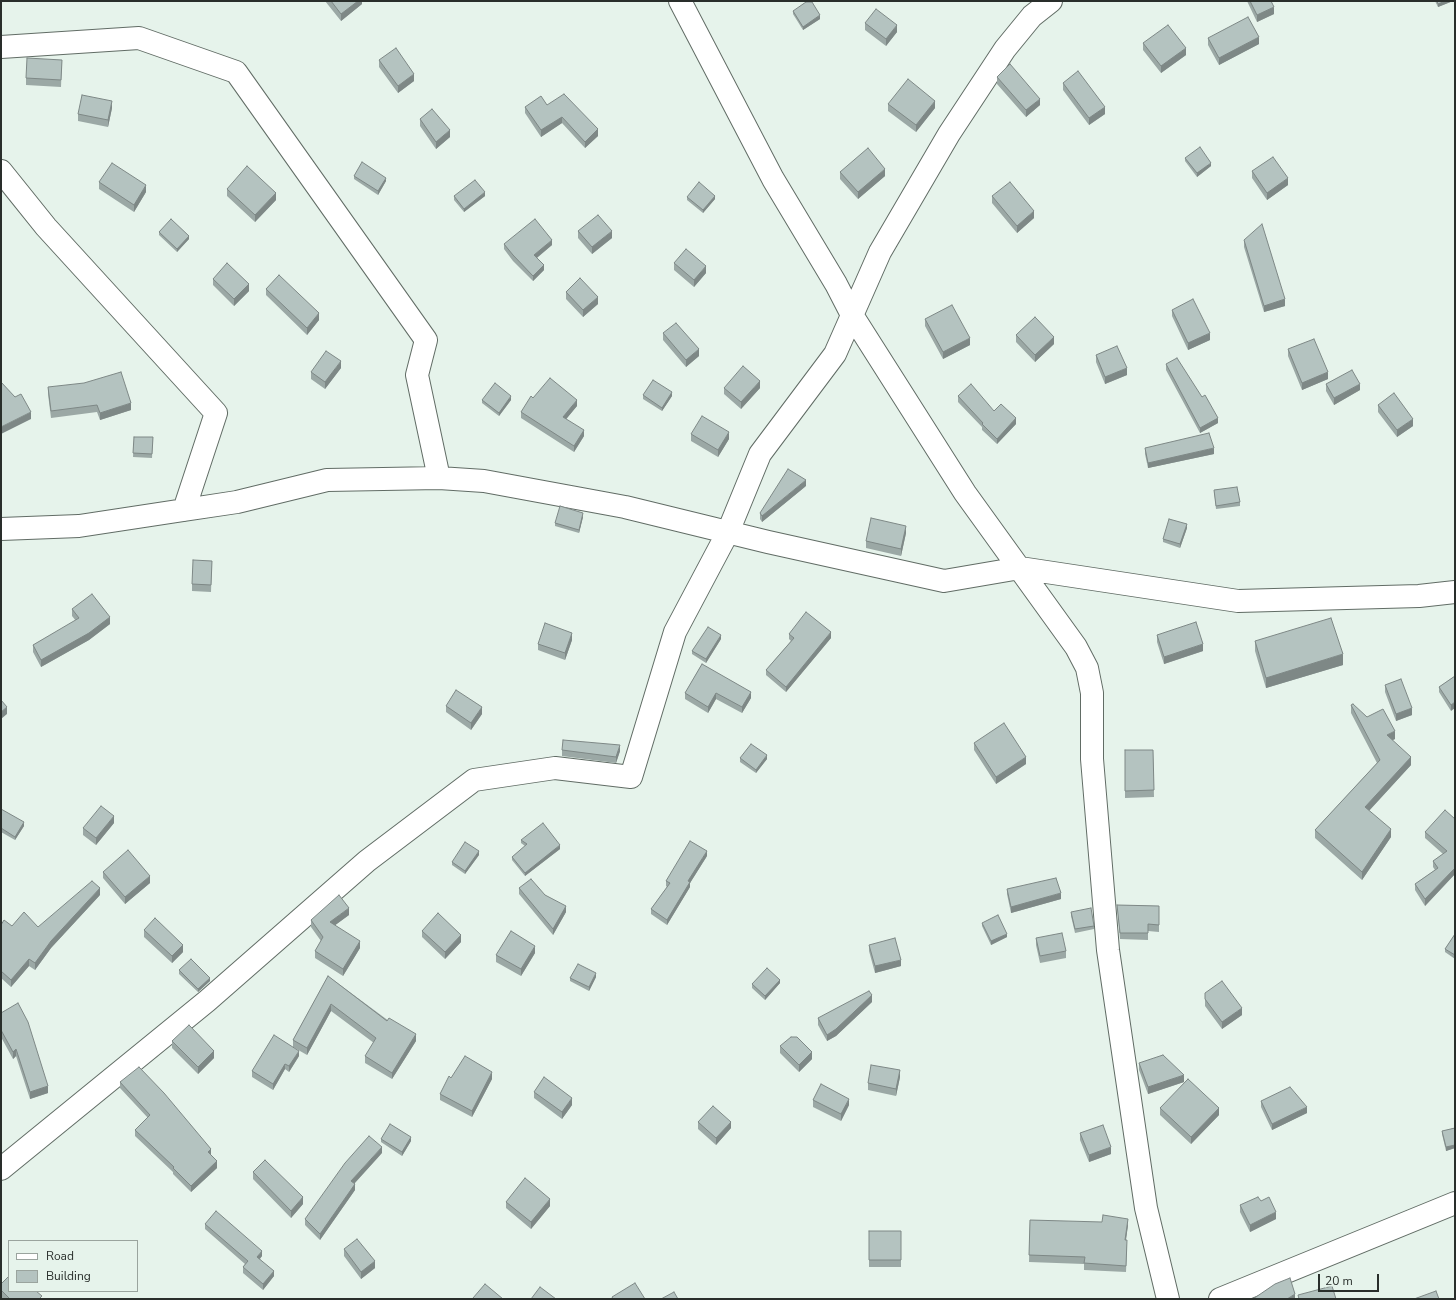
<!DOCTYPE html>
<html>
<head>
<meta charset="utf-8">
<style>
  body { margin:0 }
  #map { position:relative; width:1456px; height:1300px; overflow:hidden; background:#e6f3eb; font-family:"Nunito Sans",sans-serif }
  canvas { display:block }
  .frame { position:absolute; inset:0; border:2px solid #292e2b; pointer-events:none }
  .legend { position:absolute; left:8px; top:1240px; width:130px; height:52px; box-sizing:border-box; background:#e6f3eb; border:1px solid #9aa49e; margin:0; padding:5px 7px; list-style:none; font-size:12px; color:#292e2b }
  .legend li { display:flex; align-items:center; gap:8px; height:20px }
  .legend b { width:20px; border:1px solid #9aa49e }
  .scale { position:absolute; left:1318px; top:1274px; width:61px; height:18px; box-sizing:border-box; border:2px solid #292e2b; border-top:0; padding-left:5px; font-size:12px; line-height:14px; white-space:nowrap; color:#292e2b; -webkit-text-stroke:3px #e6f3eb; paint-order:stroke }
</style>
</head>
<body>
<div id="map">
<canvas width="1456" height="1300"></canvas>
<div class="frame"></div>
<ul class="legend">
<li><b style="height:5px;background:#fff"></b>Road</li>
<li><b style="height:11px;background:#b4c3c0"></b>Building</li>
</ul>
<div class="scale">20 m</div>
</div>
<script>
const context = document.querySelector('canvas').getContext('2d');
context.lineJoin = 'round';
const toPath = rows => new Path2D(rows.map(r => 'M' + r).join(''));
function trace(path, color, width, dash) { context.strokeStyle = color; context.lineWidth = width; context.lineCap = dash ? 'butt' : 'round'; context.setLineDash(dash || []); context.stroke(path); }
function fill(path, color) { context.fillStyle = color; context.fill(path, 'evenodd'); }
const street = toPath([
  [680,1,773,179,836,284,852,315,965,493,1076,647,1087,668,1092,693,1092,759,1108,950,1146,1208,1168,1299],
  [1,47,139,38,236,72,426,340,417,375,439,478,484,481,625,507,768,542,944,581,1020,568,1238,601,1419,596,1455,592],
  [1,171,46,227,216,413,184,510],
  [1,529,79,526,184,510,237,502,327,480,439,478],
  [1,1169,207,1001,367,861,474,780,555,768,631,777,675,632,728,532,760,454,835,354,880,252,949,134,1005,49,1032,16,1051,1],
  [1220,1299,1455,1203]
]);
trace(street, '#616c65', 24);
trace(street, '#fff', 22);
fill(toPath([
  [325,1,362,1,362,4,341,21],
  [1247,1,1271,1,1274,14,1257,22],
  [1435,1,1453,1,1438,7],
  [793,11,820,19,803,30,793,14],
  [865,23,897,32,886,46,865,30],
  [1208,38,1259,44,1219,65,1208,45],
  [1143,43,1186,55,1161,73,1143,50],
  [62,60,61,87,26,85,26,78],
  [379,60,414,81,398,93,379,67],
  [997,77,1040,105,1026,117,997,84],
  [1063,83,1105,114,1089,125,1063,90],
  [888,104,935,108,916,132,888,111],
  [547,105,598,136,585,148,562,123,541,137,525,113,525,107],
  [112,108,108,127,78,121,78,114],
  [420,119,450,137,436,149,420,126],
  [1185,158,1211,166,1197,177,1185,161],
  [1252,171,1288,185,1267,200,1252,178],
  [840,172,885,176,858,199,840,179],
  [354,176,386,181,378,195,354,179],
  [99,182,146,192,134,212,99,189],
  [227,189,276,200,255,222,227,196],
  [454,196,485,196,464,212,454,200],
  [992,196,1034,218,1017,233,992,203],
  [687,197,715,199,703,213,687,200],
  [578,231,612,238,592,254,578,238],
  [159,232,189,239,177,252,159,235],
  [1244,240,1285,306,1264,312,1244,247],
  [504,244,552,245,537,258,544,270,533,281,513,261,504,249],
  [674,263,706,273,694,287,674,270],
  [213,279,249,291,234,306,213,285],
  [266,289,319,320,307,335,266,295],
  [566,292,598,304,583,317,566,299],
  [1172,310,1210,340,1188,350,1172,316],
  [925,319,970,345,943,359,925,326],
  [663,333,699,356,686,367,663,340],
  [1016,335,1054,344,1035,362,1016,342],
  [1288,349,1328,379,1302,390,1288,356],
  [1096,355,1127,375,1105,384,1096,362],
  [1166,364,1218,423,1200,433,1166,370],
  [341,368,325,389,311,379,311,372],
  [1326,384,1360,390,1334,405,1326,391],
  [48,387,131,410,100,420,97,412,51,418,48,394],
  [724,388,760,388,741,409,724,394],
  [643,395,672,396,662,411,643,399],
  [958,396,994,411,1016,424,997,444,982,430,982,427,958,402],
  [533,398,577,406,566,419,584,436,574,452,521,418,521,412],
  [482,400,511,400,499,416,482,403],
  [1378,405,1413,426,1397,437,1378,412],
  [691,434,729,439,718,457,691,441],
  [134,437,153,437,152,458,133,457],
  [1145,448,1214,454,1148,468,1145,454],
  [806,486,762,522,760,519,760,513],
  [1214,490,1240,502,1240,506,1216,509],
  [583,517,579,533,555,526,555,523],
  [1187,528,1180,548,1163,542,1163,539],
  [906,533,901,556,866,548,866,541],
  [212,561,211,592,192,591,192,584],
  [72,609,110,624,89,640,41,667,33,652,33,645,76,621,72,616],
  [789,634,831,638,786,692,766,675,766,670,791,641,789,639],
  [1157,635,1203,651,1164,664,1157,642],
  [721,639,706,663,692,654,692,651],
  [572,640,565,660,538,650,538,644],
  [1255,641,1343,665,1266,688,1255,651],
  [702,664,751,698,742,713,716,699,708,713,685,699,685,693],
  [1455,676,1451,711,1439,692,1439,687],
  [1385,685,1412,715,1396,721,1385,692],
  [1351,705,1367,717,1395,739,1392,740,1411,765,1369,811,1391,837,1362,880,1315,838,1315,830,1377,763,1351,713],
  [446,706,482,714,471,730,446,712],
  [974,743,1026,764,996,784,974,750],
  [562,750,620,751,616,763,562,756],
  [1125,750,1153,750,1154,797,1125,798],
  [740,758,767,759,756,773,740,762],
  [1,809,24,826,15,840,1,832],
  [1455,819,1455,874,1425,906,1415,890,1415,884,1435,870,1433,867,1433,861,1443,854,1425,838,1425,832],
  [114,823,96,845,83,835,83,828],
  [521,840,560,849,525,876,512,860,512,857,525,846,521,843],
  [479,855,465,874,452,865,452,862],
  [707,856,690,883,690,887,667,925,651,914,651,909,667,887,666,886,666,881],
  [103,872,150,883,125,904,103,878],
  [519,888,545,895,566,912,553,935,519,894],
  [1007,889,1061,899,1011,913,1007,894],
  [100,895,51,948,35,970,29,966,11,987,1,978,1,925,38,927],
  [1117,905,1159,906,1159,932,1148,931,1148,940,1120,939],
  [1071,912,1094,926,1094,929,1075,933,1071,916],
  [349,915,335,925,360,948,343,976,315,958,315,951,321,941,311,927,311,920],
  [982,923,1007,937,991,945,982,926],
  [144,930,183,952,172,963,144,937],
  [422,931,461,942,445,959,422,937],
  [1455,934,1455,959,1445,952,1445,949],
  [1036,938,1066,951,1066,958,1040,963,1036,945],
  [869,945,901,966,875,973,869,951],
  [535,953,521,976,496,962,496,955],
  [179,970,210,981,198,992,179,974],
  [328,976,416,1041,392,1079,365,1063,365,1056,374,1043,331,1011,307,1055,293,1047,293,1040],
  [596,977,589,991,570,981,570,978],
  [780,983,765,1000,752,988,752,984],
  [1205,993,1242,1015,1222,1029,1205,1006],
  [872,1002,836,1036,827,1041,818,1025,818,1018],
  [1,1013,48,1093,30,1099,16,1056,13,1059,1,1037],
  [172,1041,214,1058,198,1074,172,1048],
  [780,1046,812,1059,799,1072,780,1053],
  [299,1056,289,1072,285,1069,273,1090,252,1077,252,1071],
  [1139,1063,1184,1082,1148,1094,1139,1070],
  [900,1077,896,1096,868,1090,868,1083],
  [451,1078,492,1079,472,1117,440,1100,440,1094],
  [120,1082,211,1155,217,1168,191,1192,173,1174,173,1172,135,1136,135,1130,148,1118,120,1088],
  [534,1092,572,1105,562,1119,534,1098],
  [813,1100,849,1105,841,1121,813,1107],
  [1261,1101,1307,1113,1272,1130,1261,1107],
  [1160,1108,1219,1115,1191,1144,1160,1115],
  [698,1122,731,1128,716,1145,698,1129],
  [1455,1128,1455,1148,1446,1151,1442,1134,1442,1131],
  [1080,1133,1111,1154,1089,1162,1080,1140],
  [381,1139,411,1141,402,1156,381,1142],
  [382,1153,355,1183,355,1190,320,1240,305,1225,305,1219],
  [253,1172,303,1204,291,1218,253,1179],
  [1261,1201,1276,1219,1250,1232,1240,1212,1240,1205],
  [506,1202,550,1206,531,1229,506,1208],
  [1030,1220,1128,1225,1126,1240,1127,1246,1126,1272,1084,1270,1084,1264,1029,1262],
  [205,1224,262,1256,260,1259,274,1276,263,1290,243,1273,243,1267,245,1264,205,1229],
  [869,1231,901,1231,901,1267,869,1267],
  [344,1249,375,1268,361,1279,344,1256],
  [1,1284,42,1299,3,1299,1,1297]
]), '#9ba8a5');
fill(toPath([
  [358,1,362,1,362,4,341,21,341,14],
  [1445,1,1453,1,1438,7,1438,4],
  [1274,7,1274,14,1257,22,1257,15],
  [820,15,820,19,803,30,803,27],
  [897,25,897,32,886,46,886,39],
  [1259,37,1259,44,1219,65,1219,58],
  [1186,48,1186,55,1161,73,1161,66],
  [414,74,414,81,398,93,398,86],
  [1040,99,1040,105,1026,117,1026,110],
  [112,101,112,108,108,127,108,120],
  [935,101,935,108,916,132,916,125],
  [1105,107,1105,114,1089,125,1089,118],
  [562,117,562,123,541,137,541,130],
  [598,129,598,136,585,148,585,142],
  [450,130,450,137,436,149,436,142],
  [1211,163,1211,166,1197,177,1197,173],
  [885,169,885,176,858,199,858,192],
  [386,178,386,181,378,195,378,191],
  [1288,178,1288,185,1267,200,1267,193],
  [146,185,146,192,134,212,134,205],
  [485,192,485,196,464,212,464,209],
  [276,193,276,200,255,222,255,215],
  [715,196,715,199,703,213,703,210],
  [1034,211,1034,218,1017,233,1017,226],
  [612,231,612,238,592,254,592,247],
  [189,236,189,239,177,252,177,249],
  [552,240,552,245,534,260,534,255],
  [544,265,544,270,533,281,533,276],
  [706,266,706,273,694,287,694,280],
  [249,284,249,291,234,306,234,299],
  [598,297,598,304,583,317,583,310],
  [1285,299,1285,306,1264,312,1264,306],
  [319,313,319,320,307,335,307,328],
  [1210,333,1210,340,1188,350,1188,343],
  [1054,337,1054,344,1035,362,1035,355],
  [970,338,970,345,943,359,943,352],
  [699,349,699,356,686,367,686,360],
  [341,361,341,368,325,389,325,382],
  [1127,368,1127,375,1105,384,1105,377],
  [1328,372,1328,379,1302,390,1302,383],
  [760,381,760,388,741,409,741,402],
  [1360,384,1360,390,1334,405,1334,398],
  [672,392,672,396,662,411,662,408],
  [511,396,511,400,499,416,499,413],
  [577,400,577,406,563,423,563,417],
  [131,403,131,410,100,420,100,413],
  [31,412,31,419,1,434,1,427],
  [1016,418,1016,424,997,444,997,439],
  [1218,418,1218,423,1200,433,1200,428],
  [1413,419,1413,426,1397,437,1397,430],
  [584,430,584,436,574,452,574,446],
  [729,432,729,439,718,457,718,450],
  [1214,448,1214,454,1148,468,1148,463],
  [806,480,806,486,762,522,762,516],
  [583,513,583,517,579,533,579,530],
  [1187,524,1187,528,1180,548,1180,544],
  [906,526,906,533,901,556,901,549],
  [110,617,110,624,89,640,41,667,41,660],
  [831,632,831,638,786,692,786,687],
  [572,633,572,640,565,660,565,653],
  [721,635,721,639,706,663,706,659],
  [1203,644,1203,651,1164,664,1164,657],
  [1343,654,1343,665,1266,688,1266,678],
  [751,692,751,698,742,713,742,707],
  [716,693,716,699,708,713,708,707],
  [1455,702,1455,708,1451,711,1451,705],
  [7,707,7,714,1,719,1,712],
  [482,707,482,714,471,730,471,723],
  [1412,708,1412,715,1396,721,1396,714],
  [1395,731,1395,739,1387,743,1387,735],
  [620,745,620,751,616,763,616,757],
  [767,755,767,759,756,773,756,770],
  [1026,757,1026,764,996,784,996,777],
  [1411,757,1411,765,1365,815,1365,807],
  [114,816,114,823,96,845,96,838],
  [24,822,24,826,15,840,15,837],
  [1391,829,1391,837,1362,880,1362,872],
  [560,845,560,849,525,876,525,873],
  [479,851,479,855,465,874,465,871],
  [707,851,707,856,690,883,690,887,667,925,667,920,688,881],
  [1455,868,1455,874,1425,906,1425,899],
  [150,876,150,883,125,904,125,897],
  [100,888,100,895,51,948,35,970,35,963,51,941],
  [1061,893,1061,899,1011,913,1011,907],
  [566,906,566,912,553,935,553,929],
  [349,908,349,915,330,929,330,922],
  [1007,934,1007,937,991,945,991,941],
  [461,935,461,942,445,959,445,952],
  [360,941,360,948,343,976,343,969],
  [183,945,183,952,172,963,172,956],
  [535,946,535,953,521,976,521,969],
  [29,959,29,966,11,987,11,980],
  [901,960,901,966,875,973,875,966],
  [596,973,596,977,589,991,589,987],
  [210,978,210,981,198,992,198,989],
  [780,980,780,983,765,1000,765,996],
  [872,995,872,1002,836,1036,827,1041,827,1035],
  [331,1004,331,1011,307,1055,307,1048],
  [1242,1008,1242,1015,1222,1029,1222,1022],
  [416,1034,416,1041,392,1079,392,1073],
  [16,1049,16,1056,13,1059,13,1052],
  [214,1051,214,1058,198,1074,198,1067],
  [299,1051,299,1056,289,1072,289,1066],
  [812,1052,812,1059,799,1072,799,1065],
  [285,1064,285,1069,273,1090,273,1084],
  [900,1070,900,1077,896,1096,896,1089],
  [492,1072,492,1079,472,1117,472,1111],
  [1184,1075,1184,1082,1148,1094,1148,1087],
  [48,1086,48,1093,30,1099,30,1092],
  [572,1098,572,1105,562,1119,562,1112],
  [849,1099,849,1105,841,1121,841,1114],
  [1307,1107,1307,1113,1272,1130,1272,1124],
  [1219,1108,1219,1115,1191,1144,1191,1137],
  [731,1122,731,1128,716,1145,716,1138],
  [411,1137,411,1141,402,1156,402,1152],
  [1455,1145,1455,1148,1446,1151,1446,1147],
  [382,1147,382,1153,351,1187,351,1181],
  [1111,1147,1111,1154,1089,1162,1089,1155],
  [211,1149,211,1155,208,1152],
  [217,1161,217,1168,191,1192,191,1186],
  [355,1184,355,1190,320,1240,320,1234],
  [303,1197,303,1204,291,1218,291,1211],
  [550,1199,550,1206,531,1229,531,1222],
  [1276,1212,1276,1219,1250,1232,1250,1225],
  [1128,1219,1128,1225,1125,1246,1125,1240],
  [262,1251,262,1256,257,1262,257,1257],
  [375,1261,375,1268,361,1279,361,1272],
  [274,1271,274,1276,263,1290,263,1284],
  [1295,1294,1295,1299,1287,1299]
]), '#7e8886');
const building = toPath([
  [331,1,358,1,341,14,331,1],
  [1250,1,1271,1,1274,7,1257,15,1250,1],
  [1437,1,1445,1,1438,4,1437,1],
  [806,2,812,2,820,15,803,27,793,11,806,2],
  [876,9,897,25,886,39,865,23,876,9],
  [1248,17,1259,37,1219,58,1208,38,1248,17],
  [1168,25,1186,48,1161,66,1143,43,1168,25],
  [396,48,414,74,398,86,379,60,396,48],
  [27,58,62,60,61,80,26,78,27,58],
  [1010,64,1040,99,1026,110,997,77,1010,64],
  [1078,71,1105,107,1089,118,1063,83,1078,71],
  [908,79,935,101,916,125,888,104,908,79],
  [564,94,598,129,585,142,562,117,541,130,525,107,541,96,547,105,564,94],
  [82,95,112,101,108,120,78,114,82,95],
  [432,109,450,130,436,142,420,119,432,109],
  [1200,147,1211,163,1197,173,1185,158,1200,147],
  [868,148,885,169,858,192,840,172,868,148],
  [1273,157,1288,178,1267,193,1252,171,1273,157],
  [362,162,386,178,378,191,354,176,362,162],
  [112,163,146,185,134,205,99,182,112,163],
  [247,166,276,193,255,215,227,189,247,166],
  [475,180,485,192,464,209,454,196,475,180],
  [699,182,715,196,703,210,687,197,699,182],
  [1010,182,1034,211,1017,226,992,196,1010,182],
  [598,215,612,231,592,247,578,231,598,215],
  [171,219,189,236,177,249,159,232,171,219],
  [535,219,552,240,534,255,544,265,533,276,513,255,504,244,535,219],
  [1262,224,1285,299,1264,306,1244,240,1262,224],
  [686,249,706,266,694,280,674,263,686,249],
  [227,263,249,284,234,299,213,279,227,263],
  [279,275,319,313,307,328,266,289,279,275],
  [580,278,598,297,583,310,566,292,580,278],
  [1193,299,1210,333,1188,343,1172,310,1193,299],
  [952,305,970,338,943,352,925,319,952,305],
  [1035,317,1054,337,1035,355,1016,335,1035,317],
  [676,323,699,349,686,360,663,333,676,323],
  [1314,339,1328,372,1302,383,1288,349,1314,339],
  [1117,346,1127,368,1105,377,1096,355,1117,346],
  [326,351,341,361,325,382,311,372,326,351],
  [1177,358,1202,397,1205,395,1218,418,1200,428,1166,364,1177,358],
  [743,366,760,381,741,402,724,388,743,366],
  [1352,370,1360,384,1334,398,1326,384,1352,370],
  [121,372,131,403,100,413,97,405,51,411,48,387,84,383,121,372],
  [550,378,577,400,563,417,584,430,574,446,521,412,531,396,533,398,550,378],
  [653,380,672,392,662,408,643,395,653,380],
  [1,382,15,397,21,394,31,412,1,427,1,382],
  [495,383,511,396,499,413,482,400,495,383],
  [971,384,994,411,1001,404,1016,418,997,439,982,424,983,423,958,396,971,384],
  [1394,393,1413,419,1397,430,1378,405,1394,393],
  [702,416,729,432,718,450,691,434,702,416],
  [1209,433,1214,448,1148,463,1145,448,1209,433],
  [134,437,153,437,152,454,133,453,134,437],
  [788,469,806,480,762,516,760,513,788,469],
  [1237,487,1240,502,1216,506,1214,490,1237,487],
  [560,506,583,513,579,530,555,523,560,506],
  [871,518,906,526,901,549,866,541,871,518],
  [1169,519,1187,524,1180,544,1163,539,1169,519],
  [193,560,212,561,211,585,192,584,193,560],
  [92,594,110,617,89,633,41,660,33,645,79,618,72,609,92,594],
  [806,612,831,632,786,687,766,670,794,638,789,634,806,612],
  [1331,618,1343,654,1266,678,1255,641,1331,618],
  [1196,622,1203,644,1164,657,1157,635,1196,622],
  [545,623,572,633,565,653,538,644,545,623],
  [708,627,721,635,706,659,692,651,708,627],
  [702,664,751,692,742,707,716,693,708,707,685,693,702,664],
  [1455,676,1455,702,1451,705,1439,687,1455,676],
  [1401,679,1412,708,1396,714,1385,685,1401,679],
  [456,690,482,707,471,723,446,706,456,690],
  [1,700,7,707,1,712,1,700],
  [1353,704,1367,717,1383,709,1395,731,1387,735,1411,757,1365,807,1391,829,1362,872,1315,830,1380,760,1351,705,1353,704],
  [1004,723,1026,757,996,777,974,743,1004,723],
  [563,740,620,745,616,757,562,750,563,740],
  [751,744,767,755,756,770,740,758,751,744],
  [1125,750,1153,750,1154,790,1125,791,1125,750],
  [101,806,114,816,96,838,83,828,101,806],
  [1,809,24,822,15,837,1,828,1,809],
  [1445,810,1455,819,1455,868,1425,899,1415,884,1438,868,1433,861,1447,851,1425,832,1445,810],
  [543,823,560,845,525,873,512,857,527,844,521,840,543,823],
  [690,841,707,851,688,881,690,882,667,920,651,909,670,883,666,881,690,841],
  [465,842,479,851,465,871,452,862,465,842],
  [128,850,150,876,125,897,103,872,128,850],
  [1056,878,1061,893,1011,907,1007,889,1056,878],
  [531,879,545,895,566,906,553,929,519,888,531,879],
  [92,881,100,888,51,941,35,963,29,959,11,980,1,971,1,925,4,920,12,926,24,912,38,927,92,881],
  [339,895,349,908,330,922,360,941,343,969,315,951,323,937,311,920,339,895],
  [1117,905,1159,906,1159,925,1148,924,1148,933,1120,933,1117,905],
  [1091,908,1094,926,1075,929,1071,912,1091,908],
  [438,913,461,935,445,952,422,931,438,913],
  [998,915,1007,934,991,941,982,923,998,915],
  [155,918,183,945,172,956,144,930,155,918],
  [511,931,535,946,521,969,496,955,511,931],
  [1062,933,1066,951,1040,956,1036,938,1062,933],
  [1455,934,1455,955,1445,949,1455,934],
  [895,938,901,960,875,966,869,945,895,938],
  [191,959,210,978,198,989,179,970,191,959],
  [578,964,596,973,589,987,570,978,578,964],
  [767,968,780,980,765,996,752,984,767,968],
  [328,976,387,1021,389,1018,416,1034,392,1073,365,1056,376,1038,331,1004,307,1048,293,1040,328,976],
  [1222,981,1242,1008,1222,1022,1205,999,1205,993,1222,981],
  [869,991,872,995,836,1029,827,1035,818,1018,869,991],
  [18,1003,28,1022,48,1086,30,1092,16,1049,13,1052,1,1030,1,1013,18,1003],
  [189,1025,214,1051,198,1067,172,1041,189,1025],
  [274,1035,299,1051,289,1066,285,1064,273,1084,252,1071,274,1035],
  [791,1037,797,1037,812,1052,799,1065,780,1046,791,1037],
  [1163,1055,1184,1075,1148,1087,1139,1063,1163,1055],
  [465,1056,492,1072,472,1111,440,1094,449,1076,451,1078,465,1056],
  [871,1065,900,1070,896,1089,868,1083,871,1065],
  [139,1067,164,1093,211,1149,208,1152,217,1161,191,1186,173,1168,174,1167,135,1130,150,1115,120,1082,139,1067],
  [544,1077,572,1098,562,1112,534,1092,544,1077],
  [1188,1079,1219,1108,1191,1137,1160,1108,1188,1079],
  [821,1084,849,1099,841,1114,813,1100,821,1084],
  [1290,1087,1307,1107,1272,1124,1261,1101,1290,1087],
  [713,1106,731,1122,716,1138,698,1122,713,1106],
  [390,1124,411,1137,402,1152,381,1139,390,1124],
  [1103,1125,1111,1147,1089,1155,1080,1133,1103,1125],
  [1455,1128,1455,1145,1446,1147,1442,1131,1455,1128],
  [369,1136,382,1147,351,1181,355,1184,320,1234,305,1219,345,1163,369,1136],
  [265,1160,303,1197,291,1211,253,1172,265,1160],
  [525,1178,550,1199,531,1222,506,1202,525,1178],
  [1258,1197,1261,1201,1269,1197,1276,1212,1250,1225,1240,1205,1258,1197],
  [216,1211,262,1251,257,1257,274,1271,263,1284,243,1267,248,1261,205,1224,216,1211],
  [1103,1215,1128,1219,1125,1240,1127,1240,1126,1266,1084,1263,1085,1257,1029,1255,1030,1220,1102,1222,1103,1215],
  [869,1231,901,1231,901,1260,869,1260,869,1231],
  [357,1239,375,1261,361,1272,344,1249,357,1239],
  [9,1276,9,1291,36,1291,42,1296,39,1299,10,1299,1,1290,1,1284,9,1276],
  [1290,1278,1295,1294,1287,1299,1253,1299,1275,1284,1290,1278],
  [635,1283,645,1299,613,1299,612,1297,635,1283],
  [485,1284,503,1299,475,1299,473,1298,485,1284],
  [1332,1286,1336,1299,1299,1299,1298,1295,1332,1286],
  [540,1287,556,1299,531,1299,540,1287],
  [1436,1291,1439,1299,1414,1299,1436,1291],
  [674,1292,678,1299,661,1299,674,1292]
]);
fill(building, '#b4c3c0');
trace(building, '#7e8886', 1);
</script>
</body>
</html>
